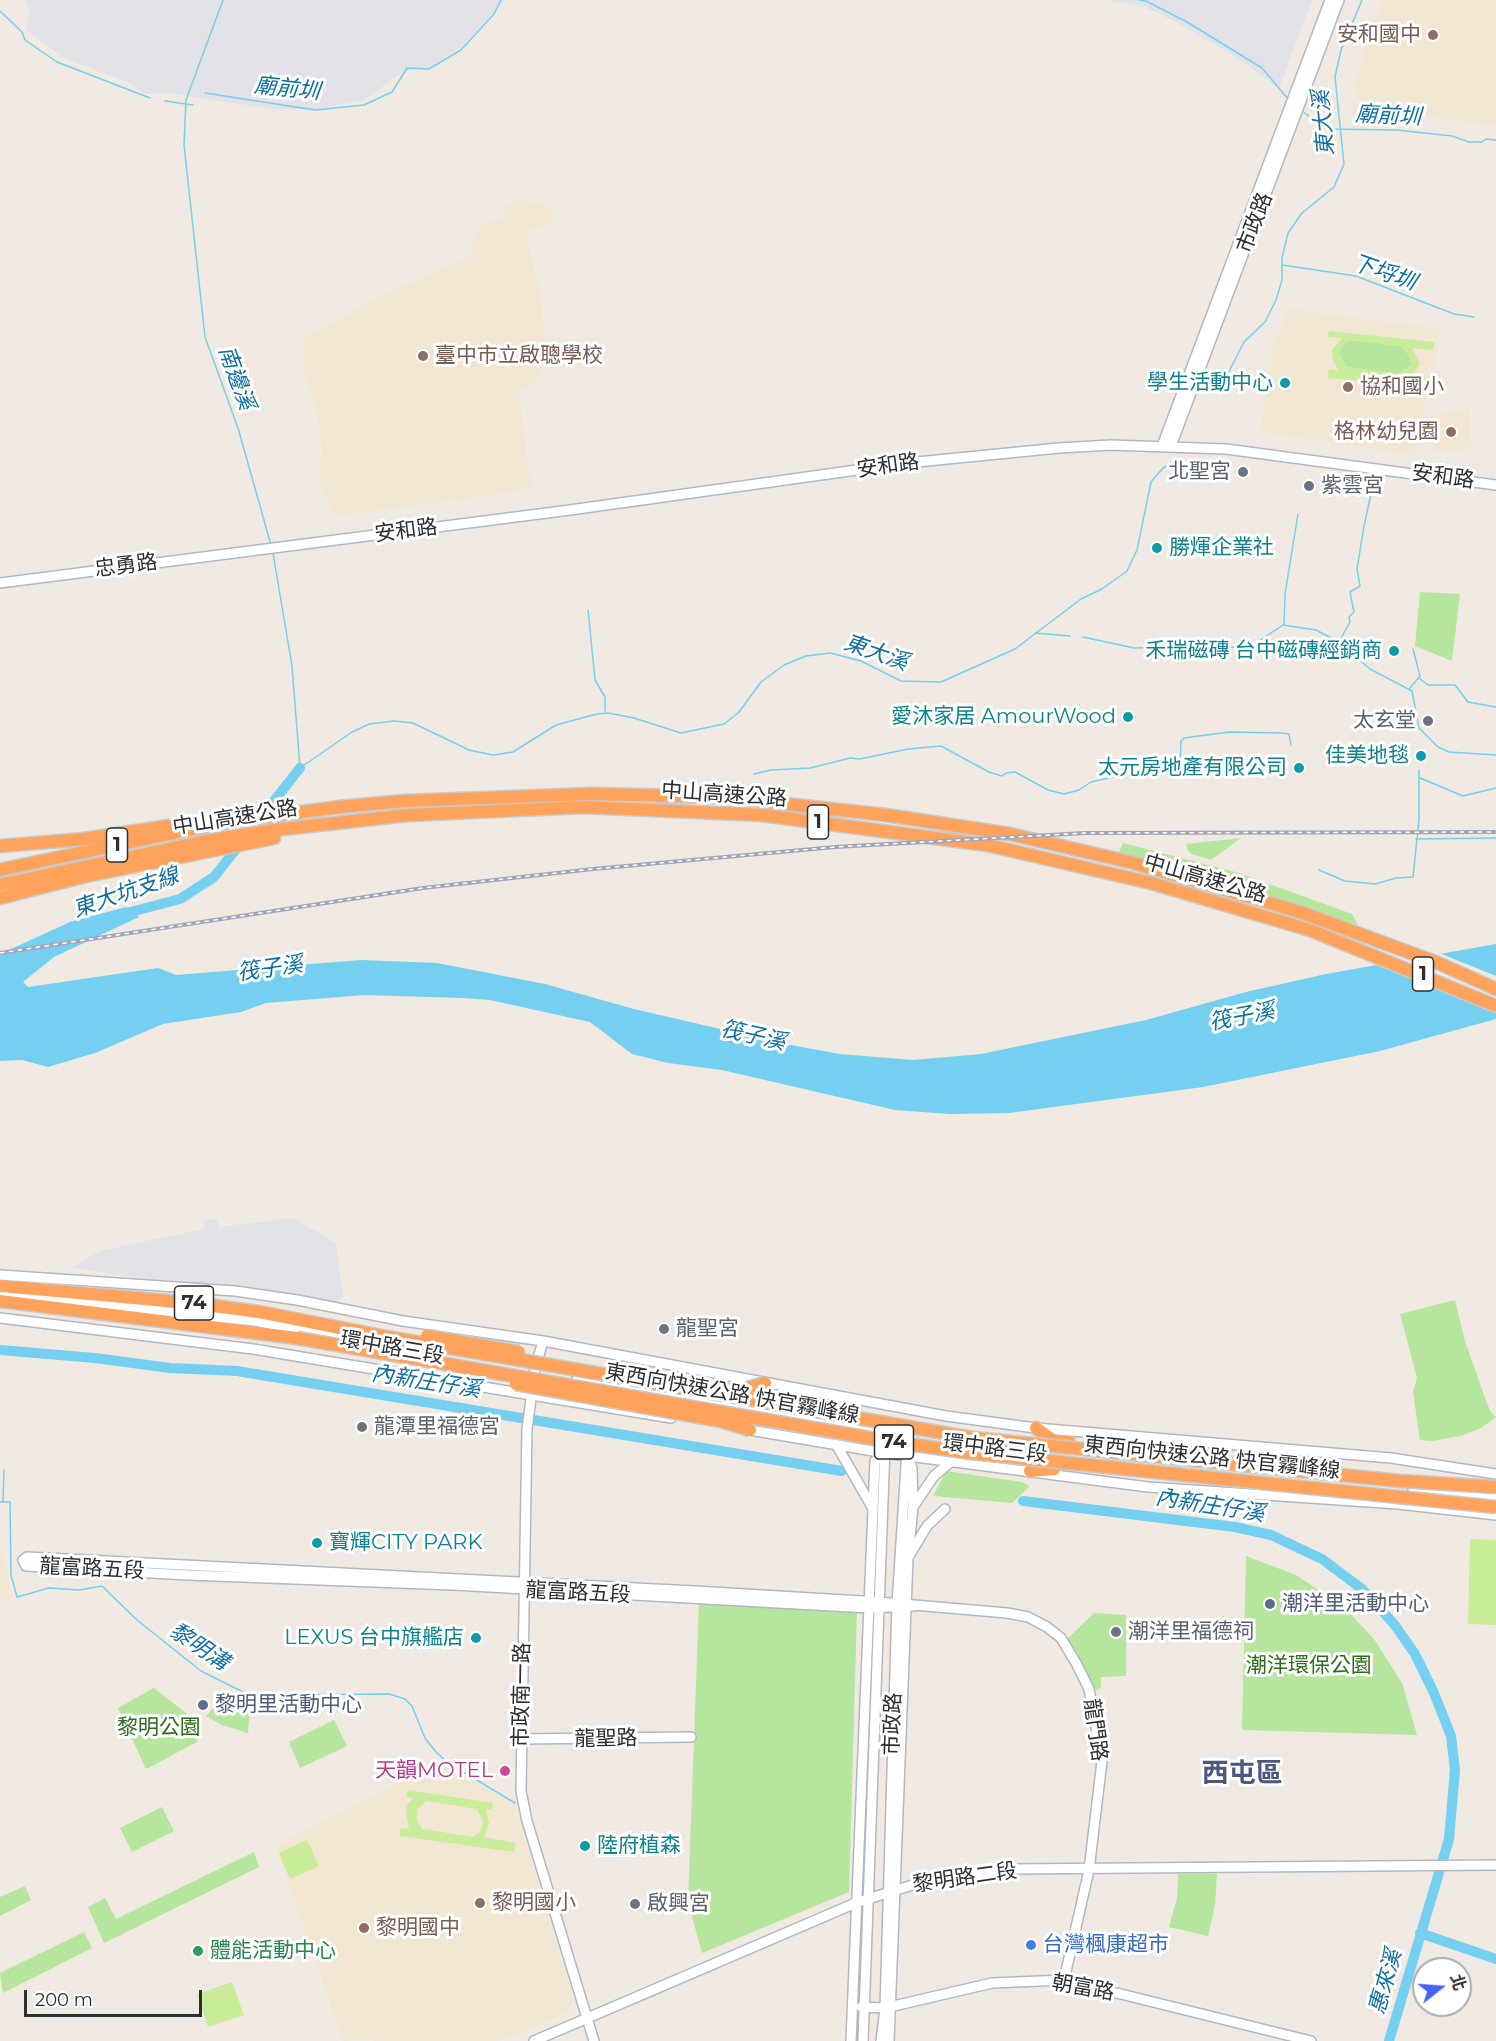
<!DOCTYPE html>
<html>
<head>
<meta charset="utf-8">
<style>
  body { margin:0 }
  #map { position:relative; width:1496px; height:2041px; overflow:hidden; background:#efe9e1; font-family:Montserrat,"Noto Sans TC",sans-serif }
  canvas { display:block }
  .north { position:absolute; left:1412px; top:1957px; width:60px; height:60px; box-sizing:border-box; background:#fff; border:2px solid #ababab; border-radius:50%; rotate:73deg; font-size:16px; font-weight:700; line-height:24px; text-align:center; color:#2e2e2e }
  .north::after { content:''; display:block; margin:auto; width:21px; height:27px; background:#4264fb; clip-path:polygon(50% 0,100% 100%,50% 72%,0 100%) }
  .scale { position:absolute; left:24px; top:1990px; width:178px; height:27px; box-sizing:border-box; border:3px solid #2e2e2e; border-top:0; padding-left:8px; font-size:18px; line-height:21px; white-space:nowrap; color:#2e2e2e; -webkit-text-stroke:4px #fff; paint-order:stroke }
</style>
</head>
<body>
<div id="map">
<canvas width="1496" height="2041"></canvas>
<div class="north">北</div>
<div class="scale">200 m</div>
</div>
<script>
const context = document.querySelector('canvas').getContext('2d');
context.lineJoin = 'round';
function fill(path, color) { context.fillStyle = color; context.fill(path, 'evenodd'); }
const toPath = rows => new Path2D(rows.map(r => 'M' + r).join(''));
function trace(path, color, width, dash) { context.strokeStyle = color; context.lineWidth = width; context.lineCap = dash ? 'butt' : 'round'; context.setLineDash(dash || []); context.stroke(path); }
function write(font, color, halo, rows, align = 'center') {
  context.font = font + ' Montserrat,"Noto Sans TC",sans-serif'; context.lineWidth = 6; context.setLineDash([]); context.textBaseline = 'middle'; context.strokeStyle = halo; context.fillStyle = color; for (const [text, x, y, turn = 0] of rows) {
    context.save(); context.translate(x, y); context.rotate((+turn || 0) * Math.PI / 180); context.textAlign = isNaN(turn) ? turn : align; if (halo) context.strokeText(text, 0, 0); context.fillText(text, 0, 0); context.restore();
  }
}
fill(toPath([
  [25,0,505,0,462,47,427,69,402,72,365,100,319,109,271,109,167,93,145,94,129,83,62,57,25,29,30,13],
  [1106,0,1312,0,1279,88,1231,54,1172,20,1145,7],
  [293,1218,336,1243,343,1296,334,1305,71,1268,100,1251,204,1229,204,1220,216,1219,219,1227]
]), '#e3e1e8');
fill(toPath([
  [1382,0,1496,0,1496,126,1362,108,1358,102,1355,89,1358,71],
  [520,198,552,208,553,221,527,232,531,259,540,287,544,342,541,370,537,381,519,391,527,460,534,485,502,494,335,516,319,480,322,447,316,408,304,375,303,340,373,300,469,257,479,227,500,219,508,205],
  [1289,309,1441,329,1414,455,1260,431,1274,344],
  [1469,408,1471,449,1434,451,1431,415,1451,414,1452,411],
  [0,1547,6,1565,13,1601,0,1600],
  [442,1761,515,1806,573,2000,567,2013,498,2041,374,2041,373,2038,343,2041,276,1846]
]), '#f0e6d1');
fill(toPath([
  [1351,340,1401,346,1410,357,1411,365,1397,374,1347,367,1339,354,1344,344],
  [1420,592,1460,594,1452,661,1415,646],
  [1241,838,1211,860,1192,854,1187,849,1186,844],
  [1123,843,1239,873,1352,914,1358,925,1119,852],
  [1455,1300,1465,1341,1484,1395,1490,1411,1496,1417,1481,1428,1460,1436,1433,1441,1420,1440,1413,1392,1417,1378,1400,1314],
  [946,1471,1022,1482,1030,1486,1012,1503,933,1496],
  [1246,1556,1296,1575,1344,1607,1374,1639,1402,1683,1417,1735,1242,1730],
  [699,1601,857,1611,849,1892,702,1953,688,1902],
  [1094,1613,1126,1615,1126,1676,1101,1677,1101,1688,1093,1691,1067,1639],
  [154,1688,191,1717,200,1730,197,1742,146,1769,118,1708],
  [219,1701,232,1708,250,1707,248,1733,222,1725,206,1716],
  [334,1720,347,1746,300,1768,289,1742],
  [162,1807,174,1831,132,1852,120,1828],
  [254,1852,259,1867,104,1943,88,1907,105,1898,116,1919],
  [1178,1874,1217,1874,1215,1905,1208,1936,1169,1927,1177,1898],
  [25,1886,31,1900,0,1916,0,1897],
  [84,1932,92,1948,3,1993,0,1973]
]), '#b6e59e');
fill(toPath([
  [1329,331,1434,342,1433,350,1412,348,1420,363,1412,377,1429,378,1428,386,1327,378,1329,369,1339,371,1333,361,1332,350,1342,338,1328,337],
  [1351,340,1401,346,1410,357,1411,365,1397,374,1347,367,1339,354,1344,344],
  [1470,1539,1496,1540,1496,1625,1468,1624],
  [408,1790,493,1803,492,1809,486,1809,489,1823,484,1837,515,1843,514,1852,400,1836,400,1828,409,1829,406,1811,407,1805,414,1798,406,1797],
  [426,1801,477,1809,483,1822,481,1830,474,1837,422,1829,417,1821,417,1810],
  [307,1840,319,1866,290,1879,279,1853],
  [232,1982,244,2015,208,2027,197,1994]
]), '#c9ec9a');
fill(toPath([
  [126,907,139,917,54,957,23,982,28,987,158,968,176,975,361,960,437,963,545,984,634,1009,785,1044,840,1054,913,1060,981,1054,1146,1020,1246,992,1326,974,1496,944,1496,1019,1380,1051,1203,1087,1009,1113,950,1114,895,1110,722,1070,668,1063,632,1054,590,1022,490,1000,463,998,364,995,266,1003,241,1012,163,1024,95,1053,48,1067,22,1060,0,1061,0,954,70,922]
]), '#75cff0');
fill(toPath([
  [1437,952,1496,976,1496,1011,1373,963]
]), '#efe9e1');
trace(toPath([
  [223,0,186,100,184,145,205,337,238,428,271,545],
  [1139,0,1146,1,1187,22,1262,68,1289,100],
  [0,11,22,32,25,40,57,62,150,98],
  [205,93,315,110,364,105,392,92,407,68,429,69,461,50,494,14,501,0],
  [165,101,193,105],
  [1302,111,1326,129,1397,130,1452,136,1469,142,1482,142,1486,139,1496,140],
  [1282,265,1356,276,1454,314,1474,317],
  [1220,389,1244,342,1265,322,1276,300,1282,280,1282,258,1288,233,1302,213,1334,187,1344,164,1335,77,1341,50,1362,0],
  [273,553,292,666,300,768,352,732,369,724,394,721,413,723,469,750,493,755,513,752,556,725,597,714,608,713,634,718,681,733,724,724,739,712,761,682,784,665,806,656,830,653,861,661,901,681,941,682,1015,649,1081,599,1102,589,1127,571,1137,550,1151,482,1163,468,1175,461],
  [588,610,595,680,605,697,605,711],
  [1284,625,1285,594,1298,514],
  [1035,633,1070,636],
  [1083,637,1134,648,1171,647],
  [1339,642,1350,622,1349,617,1354,612,1350,592,1360,586,1357,569,1364,526,1371,494,1379,481],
  [1223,648,1253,645,1283,625,1316,630,1339,642,1370,669,1412,691,1419,728,1438,747,1449,752,1496,755],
  [1419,678,1428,685,1455,685,1468,702,1496,707],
  [1410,688,1420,676,1413,649],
  [754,774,771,770,810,768,850,758,860,759,908,749,941,746,989,772,1002,776,1006,773,1015,772,1048,790,1064,794,1079,790,1091,782,1180,762,1181,741,1184,738,1229,732,1282,733,1289,734,1291,745],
  [1420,778,1463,796,1496,788],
  [1416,839,1496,838],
  [1319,870,1345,881,1375,884,1396,878,1413,877,1419,820,1419,770],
  [0,1502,10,1502,11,1575,17,1597,49,1588,79,1590,102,1586,137,1620,201,1671,243,1692,275,1695,389,1694,405,1699,412,1706,425,1738,436,1752,448,1763,515,1803],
  [3,1502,4,1470]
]), '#75cff0', 1.5);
trace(toPath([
  [119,915,180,899,214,877,300,768],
  [0,1350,95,1358,170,1368,237,1371,842,1471],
  [1023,1501,1235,1527,1271,1535,1322,1559,1362,1589,1394,1624,1415,1654,1434,1693,1451,1736,1455,1770,1449,1839,1389,2041],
  [1420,1933,1496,1959]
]), '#75cff0', 10);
const secondary = toPath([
  [1162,446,1330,0],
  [1171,446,1339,0],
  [0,583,570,510,907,463,1059,448,1111,445,1226,449,1496,485],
  [0,1275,235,1291,297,1300,403,1321,543,1341,946,1416,1036,1428,1391,1458,1496,1474],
  [0,1295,256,1321,354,1342],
  [0,1318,253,1349,671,1418],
  [543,1341,535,1369,527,1429,521,1791,527,1821,594,2041],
  [577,1376,631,1385],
  [622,1389,913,1439],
  [744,1429,885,1453,1148,1487,1398,1504,1496,1515],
  [836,1444,872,1507],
  [1015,1448,1102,1457],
  [1412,1487,1496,1496],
  [913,1507,934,1476,953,1460],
  [909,1556,927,1526,945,1509],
  [914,1606,869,1608,453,1585,188,1575,26,1566,23,1560,27,1557,695,1591,879,1602,1007,1613,1028,1617,1047,1627,1061,1638,1076,1663,1089,1689,1102,1761,1089,1870,1064,1980],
  [520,1739,691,1737],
  [861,2007,885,2008,992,1983,1064,1980,1311,2041],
  [534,2041,858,1902,922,1882,955,1876,1012,1869,1496,1865],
  [851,2041,875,1461,885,1453],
  [863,2041,885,1447],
  [881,2041,885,2008,897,1604,907,1451],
  [889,2041,908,1558,913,1507,912,1468,909,1460]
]);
const highway = toPath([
  [0,846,84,839,169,826],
  [0,870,221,823,339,807,405,801,592,794,720,797,886,815,1010,834,1134,863,1300,912,1438,963,1496,989],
  [0,885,211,840,274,830,408,815,584,807,762,815,987,845,1151,883,1310,930,1496,1006],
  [0,898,86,876,274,838],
  [0,1286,191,1303,259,1312,387,1337],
  [0,1301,297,1338],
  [1036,1428,1054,1441,1069,1442],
  [1241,1459,1299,1466],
  [1030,1471,1054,1469]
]);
trace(secondary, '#b4b7c1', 12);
trace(highway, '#c9c9c9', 15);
trace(secondary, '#fff', 9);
trace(highway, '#ffa35c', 12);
const rail = toPath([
  [0,953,423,888,593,869,835,847,1085,833,1496,832]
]);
trace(rail, '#a3a6b8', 4);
trace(rail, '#fff', 1.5, [4.5]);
const highwayBridge = toPath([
  [427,1336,519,1352],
  [387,1337,973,1438,1400,1481,1496,1487],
  [297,1338,881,1440,971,1453,1496,1507],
  [516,1384,721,1421,750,1430],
  [719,1388,741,1390,765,1383]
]);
trace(highwayBridge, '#c9c9c9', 15, []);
trace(highwayBridge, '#ffa35c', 12);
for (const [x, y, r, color] of [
  [1433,35,6,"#8d6e63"],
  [423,356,6,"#8d6e63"],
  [1285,383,6,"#0f9aa8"],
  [1348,387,6,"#8d6e63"],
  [1451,432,6,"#8d6e63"],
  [1243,472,6,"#6b7280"],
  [1309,486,6,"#6b7280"],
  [1157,548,6,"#0f9aa8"],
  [1394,651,6,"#0f9aa8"],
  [1128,717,6,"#0f9aa8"],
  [1428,721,6,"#6b7280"],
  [1421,756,6,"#0f9aa8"],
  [1299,768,6,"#0f9aa8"],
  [664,1329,6,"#6b7280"],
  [362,1427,6,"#6b7280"],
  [317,1543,6,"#0f9aa8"],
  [1270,1604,6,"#5c6f8a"],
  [1116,1632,6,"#6b7280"],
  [476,1638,6,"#0f9aa8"],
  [203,1705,6,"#5c6f8a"],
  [505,1771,6,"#d1479c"],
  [585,1846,6,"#0f9aa8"],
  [480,1903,6,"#8d6e63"],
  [635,1904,6,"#6b7280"],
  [364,1928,6,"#8d6e63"],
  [1031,1945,6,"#3f7fe0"],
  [198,1951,6,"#2e9e5b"]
]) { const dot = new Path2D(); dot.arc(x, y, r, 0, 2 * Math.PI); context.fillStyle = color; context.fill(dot); trace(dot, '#fff', 2); }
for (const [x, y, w] of [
  [818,822,21],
  [117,845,21],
  [1423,974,21],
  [194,1303,39],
  [894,1442,39]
]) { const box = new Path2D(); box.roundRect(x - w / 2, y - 17, w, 34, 4.5); context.fillStyle = '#fff'; context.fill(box); trace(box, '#2e2e2e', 1.5); }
write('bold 20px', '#2e2e2e', null, [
  ["1",818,822],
  ["1",117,845],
  ["1",1423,974],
  ["74",194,1303],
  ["74",894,1442]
]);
write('21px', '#785e54', '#fff', [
  ["安和國中",1421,35,"right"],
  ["臺中市立啟聰學校",435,356],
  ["協和國小",1360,387],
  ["格林幼兒園",1439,432,"right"],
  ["黎明國小",492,1903],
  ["黎明國中",376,1928]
], 'left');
write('21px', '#2e2e2e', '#fff', [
  ["市政路",1255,223,-69],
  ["安和路",888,466,-8],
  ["安和路",1443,477,8],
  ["安和路",406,531,-7],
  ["忠勇路",126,566,-7],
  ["中山高速公路",724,795,4],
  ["中山高速公路",235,818,-9],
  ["中山高速公路",1205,879,16],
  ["環中路三段",392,1348,10],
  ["東西向快速公路 快官霧峰線",732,1394,10],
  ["環中路三段",995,1449,7],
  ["東西向快速公路 快官霧峰線",1212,1458,6],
  ["龍富路五段",92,1569,3],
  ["龍富路五段",578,1593,3],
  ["市政南一路",522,1695,-89],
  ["市政路",893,1724,-88],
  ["龍門路",1095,1730,82],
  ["龍聖路",606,1739,-1],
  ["黎明路二段",965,1878,-8],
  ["朝富路",1083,1988,10]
]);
write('21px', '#0d838f', '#fff', [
  ["學生活動中心",1273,383],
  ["勝煇企業社",1169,548,"left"],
  ["禾瑞磁磚 台中磁磚經銷商",1382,651],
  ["愛沐家居 AmourWood",1116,717],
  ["佳美地毯",1409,756],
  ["太元房地產有限公司",1287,768],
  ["寶輝CITY PARK",329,1543,"left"],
  ["LEXUS 台中旗艦店",464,1638],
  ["陸府植森",597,1846,"left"]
], 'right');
write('21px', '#5b616d', '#fff', [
  ["北聖宮",1231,472,"right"],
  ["紫雲宮",1321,486],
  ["太玄堂",1416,721,"right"],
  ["龍聖宮",676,1329],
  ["龍潭里福德宮",374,1427],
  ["潮洋里福德祠",1128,1632],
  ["啟興宮",647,1904]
], 'left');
write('21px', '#4e5e75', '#fff', [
  ["潮洋里活動中心",1282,1604],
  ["黎明里活動中心",215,1705]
], 'left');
write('21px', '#2c6e1b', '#fff', [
  ["潮洋環保公園",1309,1666],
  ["黎明公園",159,1728]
]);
write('21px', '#b23c85', '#fff', [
  ["天韻MOTEL",493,1771]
], 'right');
write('21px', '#366cbe', '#fff', [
  ["台灣楓康超市",1043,1945]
], 'left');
write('21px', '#27864d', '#fff', [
  ["體能活動中心",210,1951]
], 'left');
write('italic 22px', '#0d6fa3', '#fff', [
  ["廟前圳",287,89,6],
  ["廟前圳",1388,116,3],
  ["東大溪",1324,123,-95],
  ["下埒圳",1384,273,19],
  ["南邊溪",236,378,70],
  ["東大溪",876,653,19],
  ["東大坑支線",126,893,-19],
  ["筏子溪",270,969,-8],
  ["筏子溪",1242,1017,-11],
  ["筏子溪",753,1036,13],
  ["內新庄仔溪",426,1382,9],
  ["內新庄仔溪",1210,1506,9],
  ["黎明溝",199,1647,34],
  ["惠來溪",1386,1982,-74]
]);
write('bold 27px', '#4d5680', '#fff', [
  ["西屯區",1242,1774]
]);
</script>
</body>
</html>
